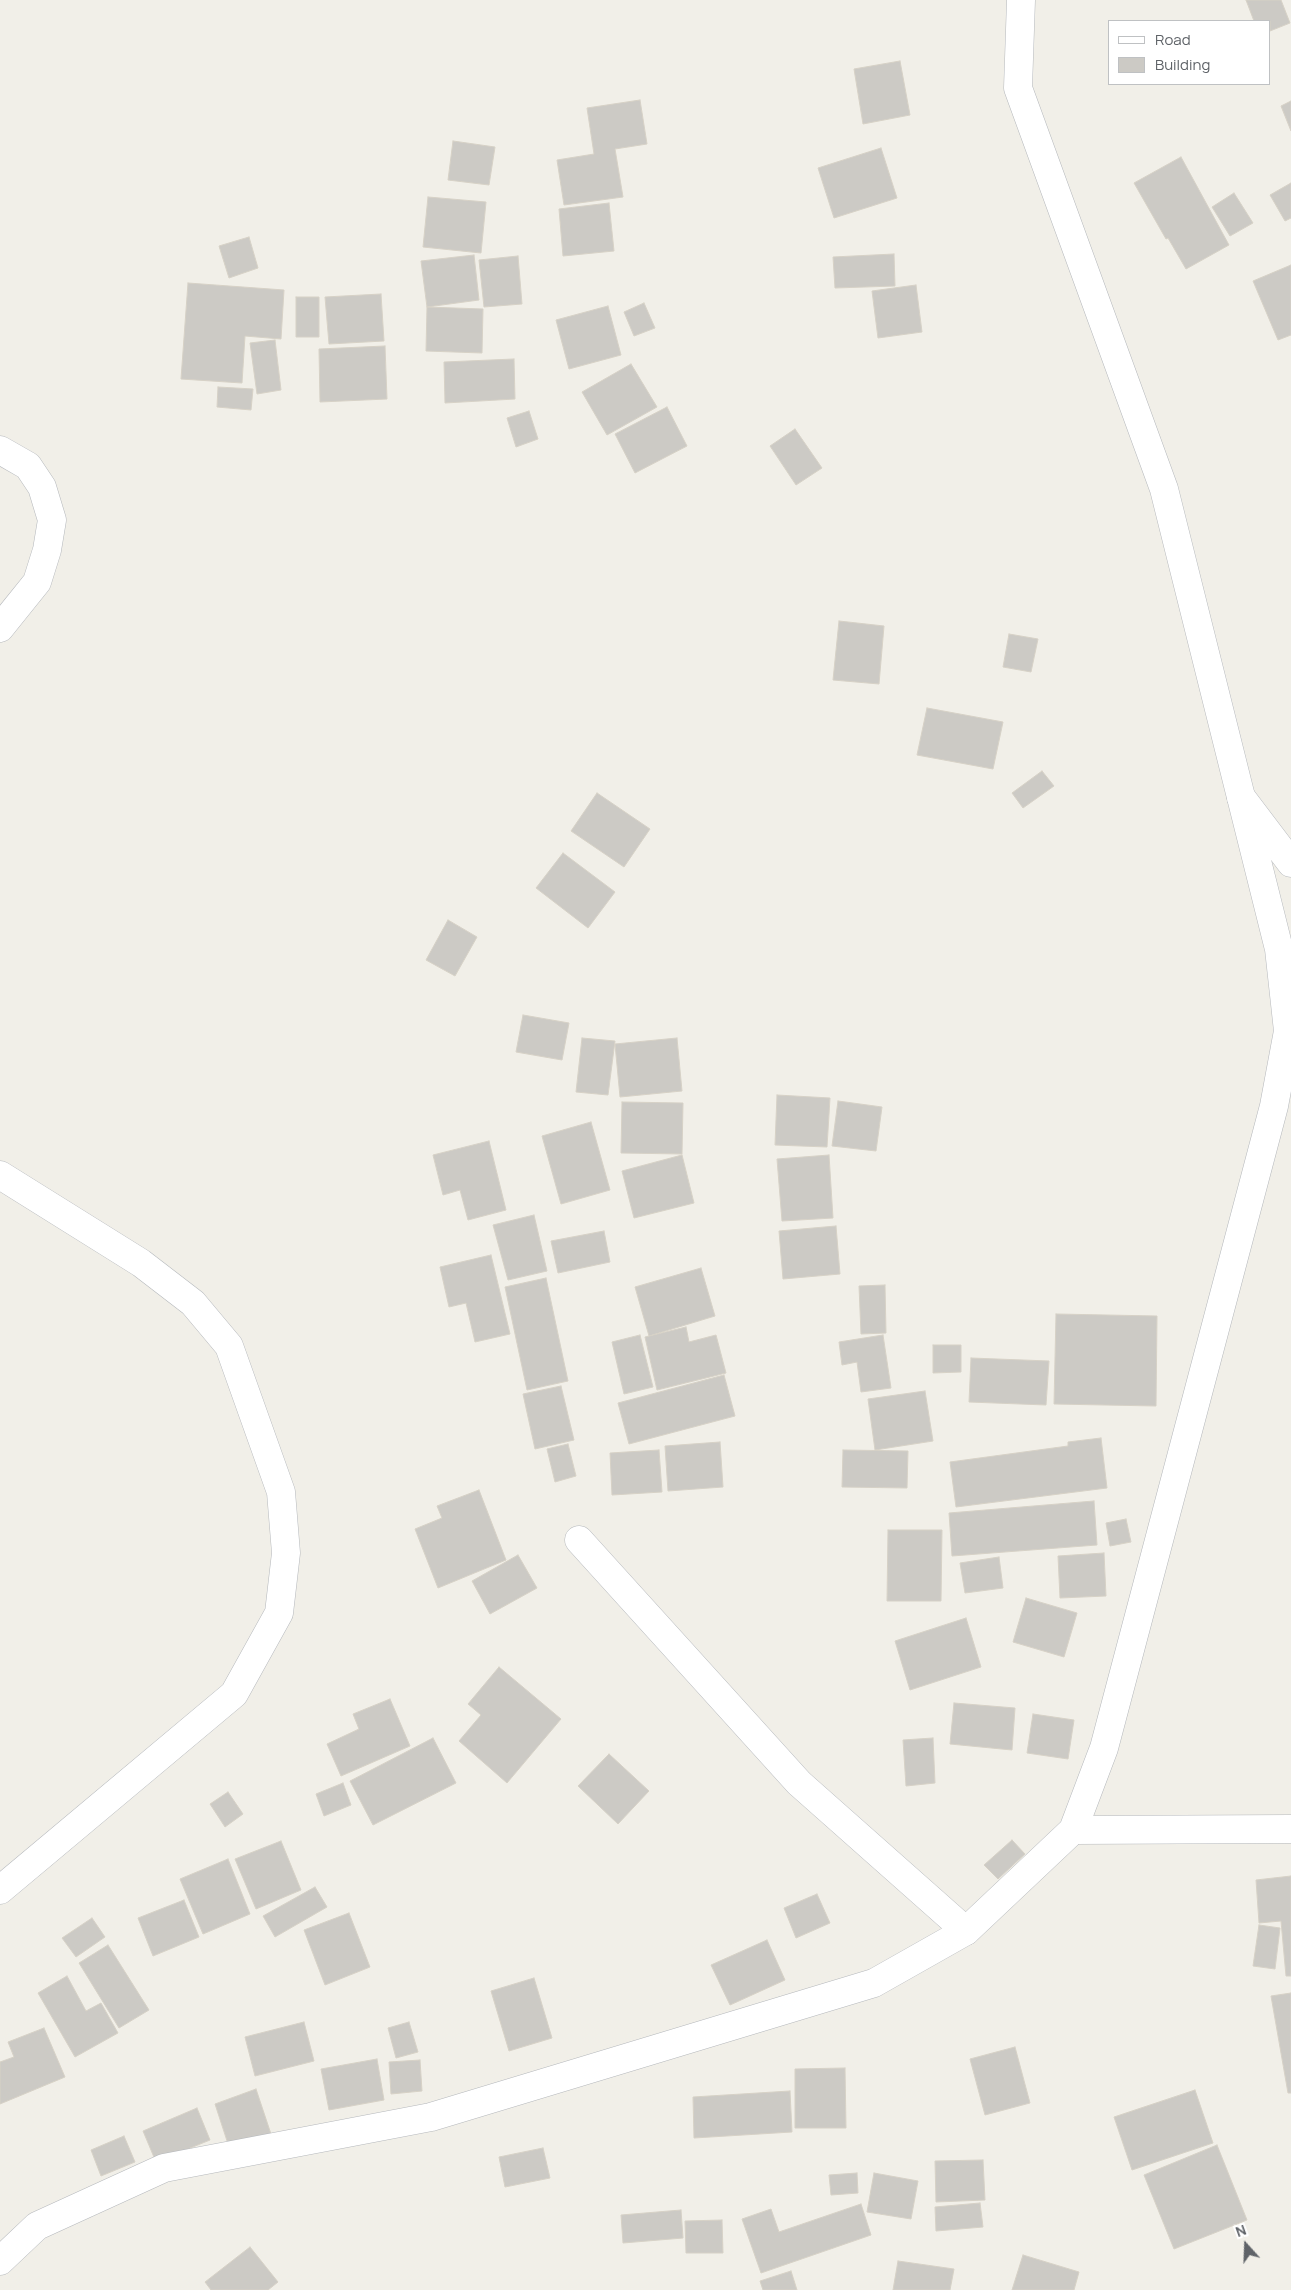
<!DOCTYPE html>
<html>
<head>
<meta charset="utf-8">
<style>
  body { margin:0 }
  #map { position:relative; width:1291px; height:2290px; overflow:hidden; background:#f1efe8; font-family:Manrope,sans-serif }
  canvas { display:block }
  .legend { position:absolute; left:1108px; top:20px; width:162px; height:65px; box-sizing:border-box; background:#fff; border:1px solid #bfc1c3; margin:0; padding:6px 9px; list-style:none; font-size:15px; color:#5f6368 }
  .legend li { display:flex; align-items:center; gap:10px; height:25px }
  .legend b { width:25px; border:1px solid #bfc1c3 }
  .north { position:absolute; left:1221px; top:2220px; width:50px; height:50px; -webkit-text-stroke:4px #fff; paint-order:stroke; rotate:340deg; font-size:14px; font-weight:700; line-height:20px; text-align:center; color:#5f6368 }
  .north::after { content:''; display:block; margin:auto; width:18px; height:22px; background:#5f6368; clip-path:polygon(50% 0,100% 100%,50% 72%,0 100%) }
</style>
</head>
<body>
<div id="map">
<canvas width="1291" height="2290"></canvas>
<ul class="legend">
<li><b style="height:6px;background:#fff"></b>Road</li>
<li><b style="height:14px;background:#cccac5"></b>Building</li>
</ul>
<div class="north">N</div>
</div>
<script>
const context = document.querySelector('canvas').getContext('2d');
context.lineJoin = 'round';
function fill(path, color) { context.fillStyle = color; context.fill(path, 'evenodd'); }
const toPath = rows => new Path2D(rows.map(r => 'M' + r).join(''));
function trace(path, color, width, dash) { context.strokeStyle = color; context.lineWidth = width; context.lineCap = dash ? 'butt' : 'round'; context.setLineDash(dash || []); context.stroke(path); }
const building = toPath([
  [1246,0,1281,0,1290,23,1270,31,1270,21,1254,21,1246,0],
  [900,61,910,115,863,124,854,69,900,61],
  [640,100,647,144,615,149,623,197,564,205,557,160,594,154,587,108,640,100],
  [1291,101,1291,131,1281,106,1291,101],
  [453,141,495,147,489,185,448,180,453,141],
  [881,148,897,198,834,218,818,168,881,148],
  [1181,157,1229,245,1186,269,1168,238,1166,239,1134,183,1181,157],
  [1291,183,1291,218,1285,221,1270,195,1291,183],
  [1234,193,1253,223,1230,236,1212,207,1234,193],
  [428,197,486,202,481,253,423,247,428,197],
  [609,203,614,251,563,256,559,209,609,203],
  [249,237,258,268,229,278,219,246,249,237],
  [894,254,895,286,835,288,833,257,894,254],
  [474,255,479,300,427,307,421,261,474,255],
  [518,256,522,304,484,307,479,260,518,256],
  [1291,265,1291,335,1278,340,1253,281,1291,265],
  [188,283,284,290,281,339,245,336,242,383,181,379,188,283],
  [916,285,922,332,878,338,872,291,916,285],
  [381,294,384,341,329,344,325,297,381,294],
  [296,297,319,297,319,337,296,337,296,297],
  [644,303,655,328,634,336,624,312,644,303],
  [608,306,621,355,569,369,556,320,608,306],
  [427,307,483,309,482,353,426,351,427,307],
  [275,340,281,390,257,394,250,343,275,340],
  [385,346,387,399,320,402,319,349,385,346],
  [514,359,515,399,445,403,444,362,514,359],
  [631,364,657,407,607,435,582,392,631,364],
  [218,387,253,389,251,410,217,407,218,387],
  [667,407,687,446,635,473,615,434,667,407],
  [529,411,538,439,516,447,507,418,529,411],
  [795,429,822,468,796,485,770,446,795,429],
  [839,621,884,626,879,684,833,680,839,621],
  [1009,634,1038,639,1031,672,1003,667,1009,634],
  [927,708,1003,722,993,769,917,755,927,708],
  [1042,771,1054,786,1023,808,1012,793,1042,771],
  [597,793,650,829,624,867,571,831,597,793],
  [563,853,615,892,588,928,536,888,563,853],
  [448,920,477,937,455,976,426,960,448,920],
  [523,1015,569,1023,562,1060,516,1052,523,1015],
  [582,1038,615,1041,608,1095,576,1092,582,1038],
  [677,1038,682,1091,620,1097,615,1044,677,1038],
  [777,1095,830,1098,827,1147,775,1145,777,1095],
  [838,1101,882,1107,876,1151,832,1146,838,1101],
  [622,1102,683,1103,682,1154,621,1153,622,1102],
  [591,1122,610,1190,561,1204,542,1136,591,1122],
  [489,1141,506,1210,468,1220,460,1190,443,1195,433,1155,489,1141],
  [682,1155,694,1203,634,1218,622,1171,682,1155],
  [829,1155,833,1218,782,1221,777,1159,829,1155],
  [534,1215,547,1271,508,1280,493,1225,534,1215],
  [836,1226,840,1274,783,1279,779,1231,836,1226],
  [604,1231,610,1262,558,1273,551,1241,604,1231],
  [491,1255,510,1334,475,1342,466,1303,449,1307,440,1267,491,1255],
  [701,1268,715,1316,649,1336,635,1287,701,1268],
  [546,1278,568,1381,527,1390,505,1287,546,1278],
  [885,1285,886,1333,861,1334,859,1286,885,1285],
  [1056,1314,1157,1316,1156,1406,1054,1404,1056,1314],
  [686,1327,689,1342,716,1335,726,1373,657,1390,645,1337,686,1327],
  [640,1335,653,1387,624,1394,612,1342,640,1335],
  [883,1335,891,1388,861,1392,857,1362,842,1365,839,1342,883,1335],
  [933,1345,961,1345,961,1372,933,1373,933,1345],
  [971,1358,1049,1361,1046,1405,969,1402,971,1358],
  [724,1375,735,1416,629,1444,618,1403,724,1375],
  [561,1386,574,1440,535,1449,523,1394,561,1386],
  [925,1391,933,1441,875,1450,868,1399,925,1391],
  [1101,1438,1107,1488,956,1507,950,1462,1068,1446,1068,1442,1101,1438],
  [720,1442,723,1487,668,1491,665,1446,720,1442],
  [568,1444,576,1476,555,1482,547,1449,568,1444],
  [659,1450,662,1492,612,1495,610,1453,659,1450],
  [843,1450,908,1451,907,1488,842,1487,843,1450],
  [479,1490,506,1560,438,1588,415,1529,442,1518,437,1506,479,1490],
  [1094,1501,1097,1545,952,1556,949,1513,1094,1501],
  [1126,1519,1131,1542,1110,1546,1106,1523,1126,1519],
  [888,1530,942,1530,941,1601,887,1601,888,1530],
  [1104,1553,1106,1596,1060,1598,1058,1556,1104,1553],
  [518,1555,537,1588,490,1614,472,1581,518,1555],
  [999,1557,1003,1588,965,1593,960,1563,999,1557],
  [1026,1598,1077,1613,1064,1657,1013,1642,1026,1598],
  [966,1618,981,1667,910,1690,895,1641,966,1618],
  [499,1667,561,1719,507,1783,459,1741,481,1715,468,1704,499,1667],
  [390,1699,410,1746,341,1776,327,1744,359,1729,353,1714,390,1699],
  [954,1703,1015,1708,1012,1750,950,1744,954,1703],
  [1033,1714,1074,1720,1068,1759,1027,1753,1033,1714],
  [433,1738,456,1783,373,1825,350,1781,433,1738],
  [933,1738,935,1783,906,1786,903,1740,933,1738],
  [609,1754,649,1791,618,1824,578,1786,609,1754],
  [343,1783,351,1805,324,1816,316,1794,343,1783],
  [228,1792,243,1814,225,1827,210,1804,228,1792],
  [1012,1840,1025,1854,998,1879,984,1865,1012,1840],
  [281,1841,301,1890,256,1909,235,1859,281,1841],
  [228,1859,250,1914,203,1934,180,1879,228,1859],
  [1291,1876,1291,1976,1286,1976,1281,1921,1259,1923,1256,1880,1291,1876],
  [315,1887,327,1907,275,1937,263,1916,315,1887],
  [817,1894,830,1923,796,1938,784,1908,817,1894],
  [184,1900,199,1937,153,1956,138,1918,184,1900],
  [349,1913,370,1967,325,1985,304,1930,349,1913],
  [92,1918,105,1937,76,1957,62,1938,92,1918],
  [1259,1925,1280,1928,1275,1969,1253,1966,1259,1925],
  [767,1940,785,1980,730,2005,711,1965,767,1940],
  [108,1945,149,2010,119,2028,79,1963,108,1945],
  [67,1976,86,2011,101,2003,118,2033,75,2057,38,1993,67,1976],
  [534,1978,552,2038,509,2051,491,1991,534,1978],
  [1291,1993,1291,2093,1288,2093,1271,1996,1291,1993],
  [304,2022,314,2061,255,2076,245,2037,304,2022],
  [409,2022,418,2052,396,2058,388,2028,409,2022],
  [44,2028,65,2077,0,2104,0,2062,14,2057,8,2042,44,2028],
  [1015,2047,1030,2103,985,2115,970,2059,1015,2047],
  [377,2059,384,2100,329,2110,321,2069,377,2059],
  [420,2060,422,2091,391,2094,389,2062,420,2060],
  [845,2068,846,2128,795,2128,795,2069,845,2068],
  [256,2089,271,2134,229,2147,215,2104,256,2089],
  [1195,2090,1213,2143,1132,2170,1114,2117,1195,2090],
  [790,2091,792,2132,694,2138,693,2097,790,2091],
  [197,2108,210,2140,156,2162,143,2131,197,2108],
  [124,2136,135,2162,101,2176,91,2150,124,2136],
  [1217,2145,1247,2220,1174,2249,1144,2175,1217,2145],
  [543,2148,550,2178,505,2187,499,2157,543,2148],
  [983,2160,985,2200,936,2202,935,2161,983,2160],
  [857,2173,858,2193,831,2195,829,2175,857,2173],
  [874,2173,918,2181,911,2219,867,2212,874,2173],
  [980,2203,983,2227,936,2231,935,2207,980,2203],
  [861,2204,871,2235,761,2273,742,2219,771,2209,779,2232,861,2204],
  [681,2210,683,2238,623,2243,621,2215,681,2210],
  [722,2220,723,2253,686,2253,685,2221,722,2220],
  [250,2247,278,2282,268,2290,211,2290,205,2282,250,2247],
  [1023,2255,1079,2272,1074,2290,1012,2290,1023,2255],
  [898,2261,954,2269,950,2290,893,2290,898,2261],
  [791,2271,797,2290,763,2290,760,2281,791,2271]
]);
fill(building, '#cccac5');
trace(building, '#d6d1c6', 1);
const minor = toPath([
  [0,450,28,466,42,487,52,520,47,550,37,582,0,628],
  [1241,797,1291,863],
  [0,1175,141,1263,193,1303,229,1346,281,1492,286,1553,279,1613,234,1694,0,1890],
  [579,1540,799,1783,966,1931],
  [1073,1830,1291,1829]
]);
const tertiary = toPath([
  [0,2261,37,2226,164,2168,431,2117,874,1983,966,1931,1073,1830,1104,1748,1274,1106,1288,1031,1279,949,1164,489,1018,88,1021,0]
]);
trace(minor, '#b5b8bc', 29);
trace(tertiary, '#b5b8bc', 29);
trace(minor, '#fff', 28);
trace(tertiary, '#fff', 28);
</script>
</body>
</html>
